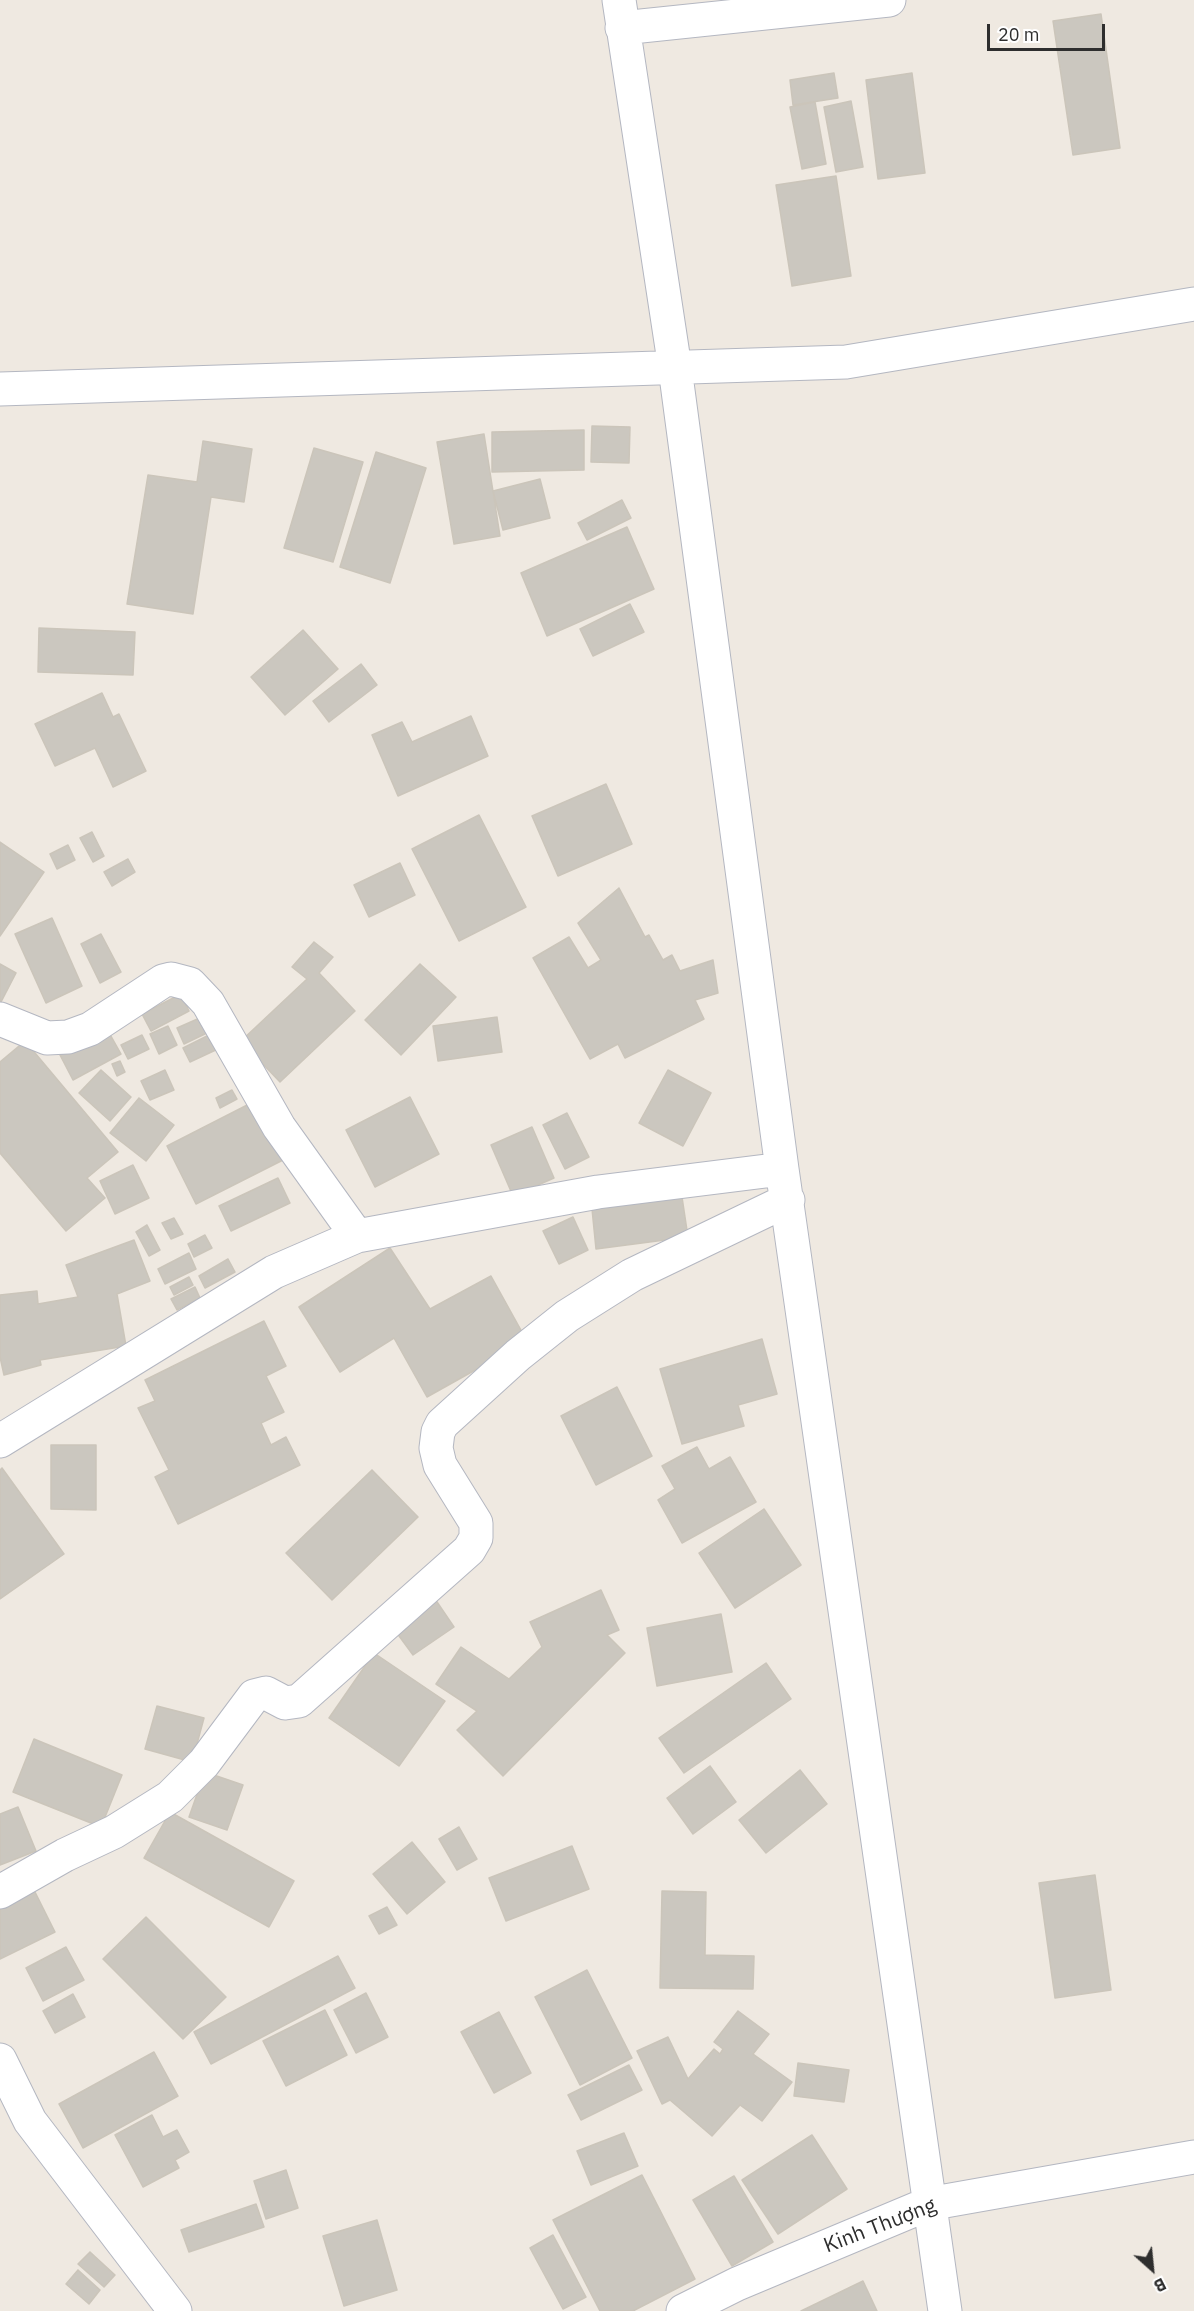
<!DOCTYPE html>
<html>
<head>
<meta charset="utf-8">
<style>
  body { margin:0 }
  #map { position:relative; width:1194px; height:2311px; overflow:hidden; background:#efe9e1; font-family:"IBM Plex Sans",sans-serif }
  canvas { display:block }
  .north { position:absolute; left:1122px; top:2239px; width:60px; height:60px; -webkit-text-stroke:4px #fff; paint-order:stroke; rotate:153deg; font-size:16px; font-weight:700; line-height:24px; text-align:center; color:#2e2e2e }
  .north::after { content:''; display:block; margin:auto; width:21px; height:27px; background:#2e2e2e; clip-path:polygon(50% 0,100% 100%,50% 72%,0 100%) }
  .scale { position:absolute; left:987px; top:24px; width:118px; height:27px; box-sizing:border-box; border:3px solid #2e2e2e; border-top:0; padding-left:8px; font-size:18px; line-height:21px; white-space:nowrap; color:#2e2e2e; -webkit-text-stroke:4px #fff; paint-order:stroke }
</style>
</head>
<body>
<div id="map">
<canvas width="1194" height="2311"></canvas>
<div class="north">B</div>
<div class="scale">20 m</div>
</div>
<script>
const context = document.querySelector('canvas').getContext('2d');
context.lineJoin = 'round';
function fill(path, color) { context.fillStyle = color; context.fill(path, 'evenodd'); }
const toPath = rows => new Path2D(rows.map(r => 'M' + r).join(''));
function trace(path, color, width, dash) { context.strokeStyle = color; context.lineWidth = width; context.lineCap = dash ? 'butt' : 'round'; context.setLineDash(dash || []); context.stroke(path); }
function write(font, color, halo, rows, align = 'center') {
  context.font = font + ' "IBM Plex Sans",sans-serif'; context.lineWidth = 4.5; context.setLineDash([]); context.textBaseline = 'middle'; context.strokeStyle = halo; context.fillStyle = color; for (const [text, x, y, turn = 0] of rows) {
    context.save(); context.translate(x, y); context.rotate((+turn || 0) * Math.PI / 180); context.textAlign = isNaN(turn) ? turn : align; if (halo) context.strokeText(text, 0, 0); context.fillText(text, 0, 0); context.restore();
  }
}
const building = toPath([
  [1101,14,1120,148,1073,155,1053,21,1101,14],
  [834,73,838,98,793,105,790,80,834,73],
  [912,73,925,173,878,179,866,80,912,73],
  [851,101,863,167,836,172,824,107,851,101],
  [815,102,826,164,802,169,790,107,815,102],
  [836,176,851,276,792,286,776,185,836,176],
  [592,426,630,427,629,463,591,462,592,426],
  [584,430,584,470,492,472,492,432,584,430],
  [484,434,500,536,454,544,437,442,484,434],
  [203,441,252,449,244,502,211,497,193,614,127,604,148,475,197,482,203,441],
  [314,448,363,462,333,562,284,548,314,448],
  [376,452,426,468,390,583,340,567,376,452],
  [540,479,550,518,503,530,493,491,540,479],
  [622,500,631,518,587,540,578,523,622,500],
  [627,527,654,589,547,636,521,573,627,527],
  [630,604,644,632,593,656,580,629,630,604],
  [39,628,135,632,133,675,38,672,39,628],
  [303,630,338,669,285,715,251,677,303,630],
  [361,664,377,685,329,722,313,701,361,664],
  [102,693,113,717,119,714,146,771,113,787,95,748,55,766,35,724,102,693],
  [471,716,488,756,398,796,372,735,402,722,412,742,471,716],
  [606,784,632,844,558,876,532,816,606,784],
  [479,815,526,907,459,941,412,849,479,815],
  [92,832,104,856,93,862,80,838,92,832],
  [0,842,44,872,0,936,0,842],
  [68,845,75,860,57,869,50,854,68,845],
  [128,859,135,872,112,886,104,872,128,859],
  [400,863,415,895,369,917,354,885,400,863],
  [619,888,645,937,649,935,663,960,672,955,680,971,713,960,718,993,695,1000,704,1019,625,1058,618,1044,590,1059,533,958,569,937,588,968,601,960,578,923,619,888],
  [52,918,82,986,46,1003,15,934,52,918],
  [101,934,121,972,100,983,81,944,101,934],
  [314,942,333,957,319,973,355,1011,280,1082,241,1041,307,979,292,967,314,942],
  [0,964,16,973,0,1004,0,964],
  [420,964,456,997,401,1055,365,1020,420,964],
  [181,994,189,1011,151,1031,142,1014,181,994],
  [202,1017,209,1032,184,1044,177,1028,202,1017],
  [497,1017,502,1052,438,1061,433,1026,497,1017],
  [168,1026,177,1045,159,1054,150,1034,168,1026],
  [107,1029,121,1054,73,1080,60,1055,107,1029],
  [213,1033,220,1048,190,1062,183,1048,213,1033],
  [142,1035,149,1049,128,1059,121,1045,142,1035],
  [25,1041,118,1152,87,1178,105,1198,66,1231,0,1153,0,1062,25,1041],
  [120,1061,125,1072,117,1076,112,1064,120,1061],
  [101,1070,131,1097,110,1121,79,1093,101,1070],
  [165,1070,174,1090,150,1100,141,1081,165,1070],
  [668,1070,711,1093,683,1146,639,1123,668,1070],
  [232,1090,237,1099,220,1108,216,1098,232,1090],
  [410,1097,439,1154,375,1187,346,1130,410,1097],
  [139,1098,174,1125,146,1161,110,1133,139,1098],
  [257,1100,287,1158,196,1204,167,1146,257,1100],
  [567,1113,589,1157,565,1169,543,1125,567,1113],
  [532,1127,554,1178,513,1196,491,1145,532,1127],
  [133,1165,149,1198,115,1214,100,1181,133,1165],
  [278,1178,290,1203,231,1231,219,1206,278,1178],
  [682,1197,688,1237,596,1249,592,1209,682,1197],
  [573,1217,588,1250,559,1264,543,1231,573,1217],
  [174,1218,183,1234,171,1239,162,1223,174,1218],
  [147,1225,160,1250,149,1256,136,1232,147,1225],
  [205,1235,212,1248,194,1257,188,1244,205,1235],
  [134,1240,150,1281,117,1294,126,1346,40,1360,41,1365,4,1375,0,1357,0,1295,37,1291,38,1304,78,1297,66,1265,134,1240],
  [390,1248,430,1309,491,1276,527,1341,427,1397,394,1338,340,1372,299,1307,390,1248],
  [189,1253,196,1269,165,1284,158,1269,189,1253],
  [228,1259,235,1272,205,1288,199,1276,228,1259],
  [189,1277,193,1285,174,1295,170,1287,189,1277],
  [195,1287,200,1298,177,1310,171,1299,195,1287],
  [264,1321,286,1366,266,1376,284,1412,261,1423,271,1445,286,1437,300,1465,178,1524,155,1477,169,1470,138,1408,155,1401,145,1380,264,1321],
  [762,1339,777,1394,738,1405,744,1426,682,1444,660,1369,762,1339],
  [617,1387,652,1456,596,1485,561,1416,617,1387],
  [51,1445,96,1445,96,1510,51,1509,51,1445],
  [697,1447,709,1469,730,1457,756,1502,682,1543,658,1500,675,1489,662,1466,697,1447],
  [2,1468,64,1554,0,1599,0,1470,2,1468],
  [372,1470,418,1517,332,1600,286,1553,372,1470],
  [764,1509,801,1565,735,1608,699,1553,764,1509],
  [601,1590,619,1630,607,1635,625,1653,503,1776,457,1730,477,1711,436,1684,461,1647,509,1679,542,1647,530,1622,601,1590],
  [433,1596,454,1627,413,1655,391,1625,433,1596],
  [721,1614,732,1672,657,1686,647,1628,721,1614],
  [374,1653,445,1701,399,1766,329,1718,374,1653],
  [766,1663,791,1699,684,1773,659,1738,766,1663],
  [157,1706,204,1718,192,1762,145,1749,157,1706],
  [34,1739,122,1775,101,1827,13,1792,34,1739],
  [710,1766,736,1802,693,1834,667,1798,710,1766],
  [800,1770,827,1804,766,1853,739,1820,800,1770],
  [205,1772,243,1785,227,1830,189,1817,205,1772],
  [18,1807,36,1851,0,1865,0,1814,18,1807],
  [170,1812,294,1881,269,1927,144,1858,170,1812],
  [459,1827,477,1859,457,1870,439,1839,459,1827],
  [412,1842,445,1882,407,1914,373,1874,412,1842],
  [572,1846,589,1889,506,1921,489,1878,572,1846],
  [1095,1875,1111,1990,1055,1998,1039,1883,1095,1875],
  [33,1888,55,1932,0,1959,0,1904,33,1888],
  [662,1891,706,1892,705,1955,754,1956,753,1989,660,1988,662,1891],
  [387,1907,397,1925,379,1934,369,1916,387,1907],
  [146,1917,226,1997,183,2039,103,1959,146,1917],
  [66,1947,84,1980,43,2001,26,1968,66,1947],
  [338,1956,355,1988,211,2064,194,2032,338,1956],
  [587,1970,632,2058,580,2085,535,1997,587,1970],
  [366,1993,388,2037,356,2053,334,2010,366,1993],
  [73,1994,85,2017,55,2033,43,2011,73,1994],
  [325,2010,347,2055,286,2086,263,2041,325,2010],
  [738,2011,769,2034,753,2054,792,2082,762,2121,740,2105,712,2136,670,2100,662,2104,637,2051,668,2037,688,2079,714,2049,720,2054,723,2049,714,2042,738,2011],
  [499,2012,531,2073,494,2093,461,2032,499,2012],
  [154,2052,178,2096,83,2148,59,2104,154,2052],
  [798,2063,849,2070,844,2102,794,2096,798,2063],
  [629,2065,642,2090,581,2120,568,2095,629,2065],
  [152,2115,163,2137,177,2130,189,2152,175,2160,179,2168,143,2187,115,2135,152,2115],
  [624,2133,638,2166,591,2185,577,2151,624,2133],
  [812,2135,847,2189,778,2234,742,2180,812,2135],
  [286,2170,298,2208,266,2219,254,2181,286,2170],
  [642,2175,695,2279,633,2311,600,2311,553,2220,642,2175],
  [734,2176,773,2242,732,2266,693,2200,734,2176],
  [256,2204,264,2227,189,2252,181,2230,256,2204],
  [377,2220,397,2290,344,2306,323,2236,377,2220],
  [553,2235,586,2297,563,2309,530,2248,553,2235],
  [90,2252,115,2275,104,2287,78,2264,90,2252],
  [78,2270,100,2290,89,2304,66,2284,78,2270],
  [863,2281,877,2311,801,2311,863,2281]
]);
fill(building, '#cbc7bf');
trace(building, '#cbc5ba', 1.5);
const minor = toPath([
  [619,0,675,368,782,1169,945,2311],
  [622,28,889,0],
  [0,389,846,362,1194,304],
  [0,1019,47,1038,68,1037,90,1029,163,981,171,979,190,984,208,1003,279,1127,357,1236],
  [0,1441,274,1272,357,1236,598,1192,782,1169],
  [0,1892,65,1855,114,1832,170,1797,204,1763,254,1696,266,1693,285,1703,299,1701,469,1550,476,1538,476,1523,440,1465,436,1448,438,1432,442,1424,518,1355,567,1316,632,1275,788,1200],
  [0,2060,30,2121,175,2311],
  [683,2311,737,2284,928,2204,1194,2157]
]);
trace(minor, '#b4b7c1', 35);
trace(minor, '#fff', 33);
write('21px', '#2e2e2e', '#fff', [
  ["Kinh Thượng",880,2226,-21]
]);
</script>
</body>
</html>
